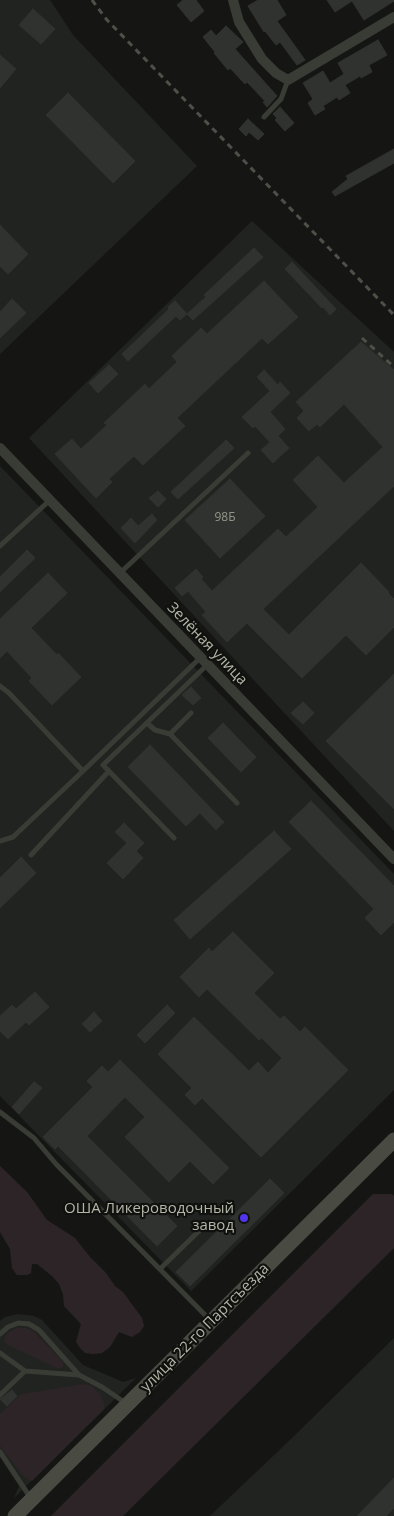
<!DOCTYPE html>
<html>
<head>
<meta charset="utf-8">
<style>
  body { margin:0 }
  canvas { display:block; background:#151614 }
</style>
</head>
<body>
<canvas width="394" height="1516"></canvas>
<script>
const context = document.querySelector('canvas').getContext('2d');
context.lineJoin = 'round';
function fill(path, color) { context.fillStyle = color; context.fill(path, 'evenodd'); }
const toPath = rows => new Path2D(rows.map(r => 'M' + r).join(''));
function trace(path, color, width, dash) { context.strokeStyle = color; context.lineWidth = width; context.lineCap = dash ? 'butt' : 'round'; context.setLineDash(dash || []); context.stroke(path); }
function write(font, color, halo, rows, align = 'center') {
  context.font = font + ' "Open Sans",sans-serif'; context.lineWidth = 4.5; context.setLineDash([]); context.textBaseline = 'middle'; context.strokeStyle = halo; context.fillStyle = color; for (const [text, x, y, turn = 0] of rows) {
    context.save(); context.translate(x, y); context.rotate((+turn || 0) * Math.PI / 180); context.textAlign = isNaN(turn) ? turn : align; if (halo) context.strokeText(text, 0, 0); context.fillText(text, 0, 0); context.restore();
  }
}
fill(toPath([
  [0,0,50,0,73,35,197,166,0,354],
  [252,221,394,352,394,831,29,438],
  [0,466,394,874,394,1090,191,1291,0,1096],
  [18,1314,34,1316,42,1320,83,1365,123,1382,136,1378,14,1498,19,1486,0,1457,0,1321,5,1317],
  [394,1338,394,1516,210,1516,291,1439]
]), '#212320');
fill(toPath([
  [0,1166,27,1192,47,1220,75,1238,90,1257,106,1273,115,1286,123,1292,142,1318,144,1326,140,1332,132,1337,119,1332,110,1347,102,1353,93,1354,85,1353,80,1348,76,1342,81,1324,64,1306,63,1294,59,1284,52,1276,37,1264,32,1264,31,1273,27,1275,17,1275,12,1268,10,1249,0,1232],
  [373,1194,392,1194,394,1196,394,1248,123,1516,51,1516],
  [17,1328,26,1328,34,1332,62,1361,64,1366,59,1369,8,1345,5,1342,5,1336,9,1332],
  [84,1384,92,1386,100,1394,104,1403,104,1409,32,1481,23,1476,0,1446,0,1414,21,1394]
]), '#2d2427');
const building = toPath([
  [183,0,196,0,204,11,191,22,177,5,183,0],
  [258,0,277,0,286,15,277,21,305,60,297,65,280,42,276,45,265,31,264,32,248,6,258,0],
  [327,0,394,0,394,1,364,20,352,1,335,12,327,0],
  [33,9,55,29,41,44,19,25,33,9],
  [226,26,243,42,235,49,277,96,267,107,263,102,265,101,247,82,245,84,230,68,228,70,214,53,215,52,203,37,211,30,216,36,226,26],
  [378,40,387,55,369,65,372,72,361,78,360,76,345,85,350,93,339,100,337,97,323,106,325,109,315,115,308,103,313,99,303,83,323,71,330,83,344,74,338,63,378,40],
  [0,55,16,69,0,88,0,55],
  [68,93,135,161,113,183,46,115,68,93],
  [280,107,294,123,285,131,275,120,277,118,273,114,280,107],
  [248,119,264,134,258,140,249,132,246,136,239,129,248,119],
  [394,149,394,163,335,196,332,192,348,179,346,176,394,149],
  [0,225,28,254,8,274,0,266,0,225],
  [254,248,263,257,193,320,187,314,206,297,204,295,254,248],
  [292,262,336,309,330,315,323,307,322,308,285,269,292,262],
  [264,281,298,317,268,344,262,338,177,418,185,426,143,465,134,456,109,479,112,482,96,498,55,454,72,439,81,449,107,425,104,423,145,384,149,389,177,362,172,356,201,328,207,334,264,281],
  [12,299,26,313,0,338,0,312,12,299],
  [175,301,187,314,180,320,176,316,128,361,122,354,169,309,168,307,175,301],
  [361,342,394,370,394,486,263,609,289,635,361,563,389,592,388,593,394,599,394,627,366,655,346,635,302,678,247,623,227,642,202,615,206,612,188,591,182,596,175,588,196,569,203,577,201,579,212,591,278,529,286,537,318,507,293,480,318,456,344,483,383,447,344,404,320,427,317,424,309,431,297,418,304,411,296,402,361,342],
  [109,365,118,374,98,393,89,383,109,365],
  [264,370,278,385,280,382,290,393,270,412,285,429,278,436,289,448,273,463,261,450,270,442,255,426,253,428,242,417,270,391,257,377,264,370],
  [226,440,234,448,178,499,171,492,226,440],
  [230,479,265,516,220,558,185,520,230,479],
  [158,491,166,499,158,507,149,498,158,491],
  [152,514,157,520,135,543,121,528,131,518,138,526,152,514],
  [27,550,35,558,0,592,0,577,27,550],
  [48,573,67,593,31,628,57,655,58,653,81,677,52,705,29,681,32,678,7,651,0,658,0,619,48,573],
  [394,674,394,809,326,741,394,674],
  [191,687,201,698,193,705,182,695,191,687],
  [303,702,314,713,303,724,291,713,303,702],
  [223,723,256,757,241,772,208,738,223,723],
  [150,745,224,822,216,830,200,813,186,826,128,767,150,745],
  [311,801,394,886,394,922,381,935,365,918,374,909,289,822,311,801],
  [124,823,144,843,136,851,143,858,123,879,107,863,127,843,115,832,124,823],
  [274,831,291,849,190,939,174,920,274,831],
  [21,857,36,873,0,908,0,878,21,857],
  [233,932,274,973,254,993,280,1019,284,1016,300,1032,305,1027,348,1070,261,1157,202,1098,195,1105,185,1095,192,1088,158,1054,194,1017,249,1071,258,1062,268,1073,282,1058,262,1038,259,1040,207,989,199,997,180,977,209,948,212,952,233,932],
  [35,992,49,1007,29,1025,26,1022,8,1039,0,1031,0,1016,12,1005,16,1009,35,992],
  [167,1005,175,1013,145,1043,137,1035,167,1005],
  [94,1012,102,1021,90,1032,82,1024,94,1012],
  [120,1060,229,1168,213,1184,190,1161,169,1182,125,1137,145,1117,125,1097,87,1136,177,1226,157,1246,58,1146,55,1149,43,1137,93,1087,87,1081,102,1066,108,1072,120,1060],
  [34,1082,42,1088,19,1114,12,1107,34,1082],
  [270,1179,284,1193,190,1286,176,1272,270,1179],
  [12,1390,17,1396,7,1406,0,1399,12,1390],
  [394,1478,394,1508,386,1516,357,1516,394,1478]
]);
fill(building, '#30322f');
trace(building, '#30322e', 1);
trace(toPath([
  [264,117,281,99,288,80],
  [0,546,50,500],
  [120,573,248,453],
  [0,686,9,693,83,771,200,658],
  [191,713,170,734,237,803],
  [147,723,155,730,170,734],
  [174,838,103,765,207,665],
  [0,841,13,837,83,771],
  [31,855,109,771],
  [0,1112,34,1138,56,1164,211,1321],
  [160,1269,201,1229],
  [0,1334,8,1327,18,1323,29,1324,39,1330,79,1375],
  [0,1353,25,1371],
  [0,1395,25,1371,79,1375,102,1387,127,1404],
  [0,1452,30,1497]
]), '#393b35', 5);
trace(toPath([
  [233,0,239,22,262,59,276,73,288,80,394,17],
  [0,448,394,859]
]), '#393b35', 10);
trace(toPath([
  [15,1516,394,1140]
]), '#494b43', 15);
trace(toPath([
  [92,0,107,20,394,315],
  [362,338,394,367]
]), '#4e5048', 3, [6, 5]);
for (const [x, y, r, color] of [
  [244,1218,5,"#5135ed"]
]) { const dot = new Path2D(); dot.arc(x, y, r, 0, 2 * Math.PI); context.fillStyle = color; context.fill(dot); trace(dot, '#10110f', 2); }
write('12px', '#929588', null, [
  ["98Б",225,518]
]);
write('15px', '#b3b6a6', '#10110f', [
  ["Зелёная улица",207,644,46],
  ["улица 22-го Партсъезда",205,1328,-45]
]);
write('15px', '#b3b6a6', '#10110f', [
  ["ОША Ликероводочный",234,1209],
  ["завод",234,1226]
], 'right');
</script>
</body>
</html>
